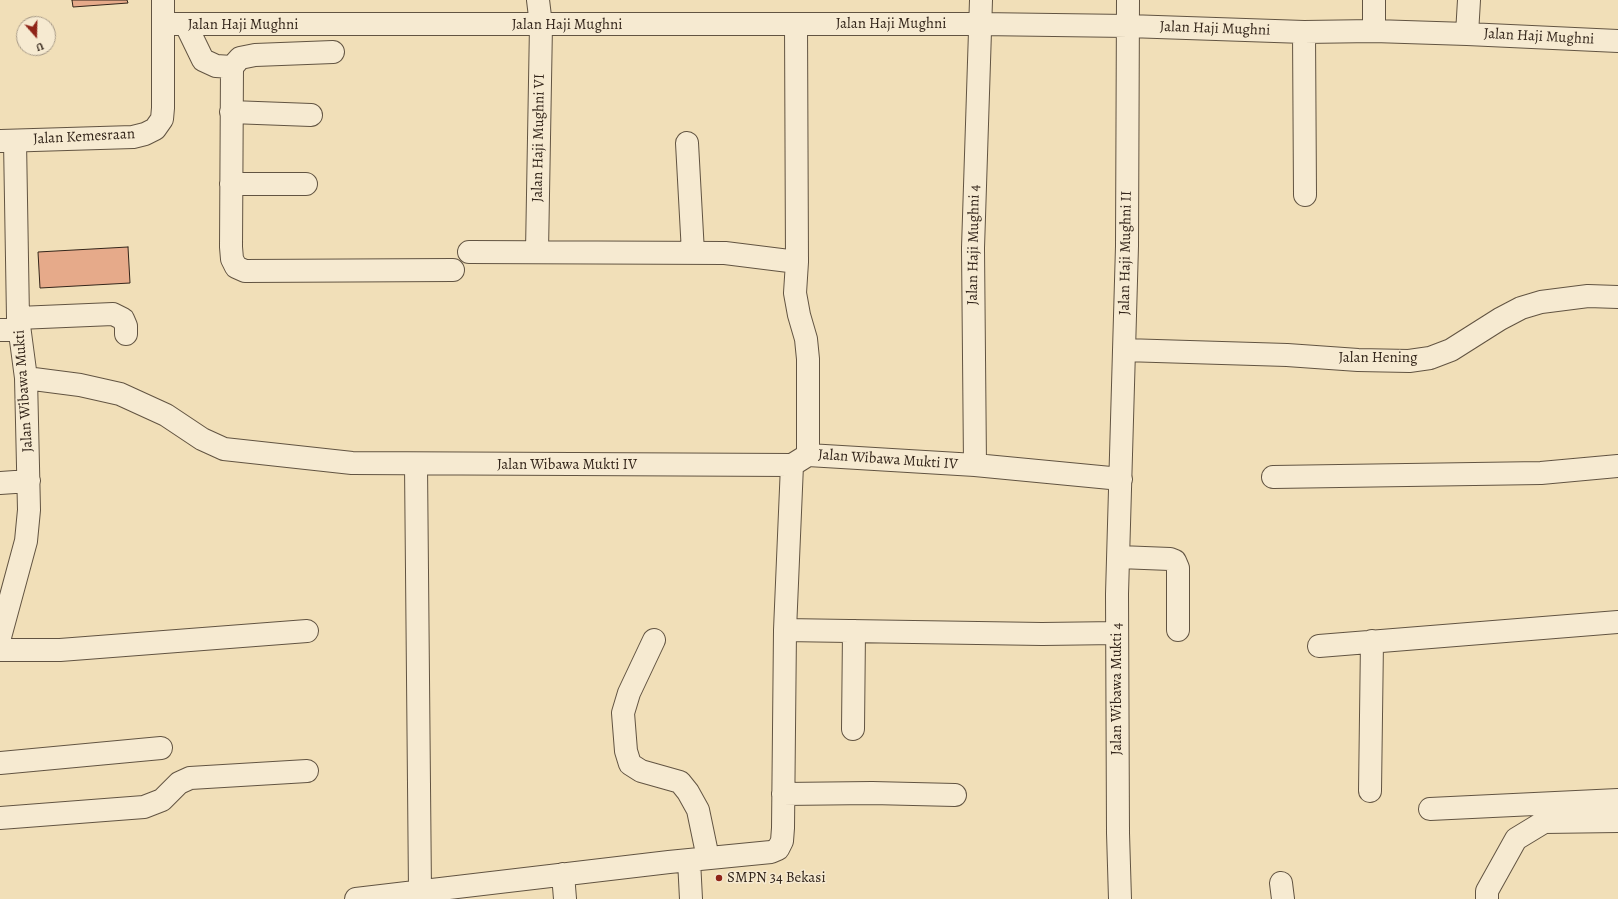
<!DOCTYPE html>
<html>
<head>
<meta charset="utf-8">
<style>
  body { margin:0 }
  #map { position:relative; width:1618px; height:899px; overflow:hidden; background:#f1dfb8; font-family:Alegreya,serif }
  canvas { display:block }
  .north { position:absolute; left:16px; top:16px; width:40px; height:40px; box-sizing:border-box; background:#f6ead1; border:1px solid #a89b88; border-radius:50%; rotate:160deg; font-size:11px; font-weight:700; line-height:16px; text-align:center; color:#33251a }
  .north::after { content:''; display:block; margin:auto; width:14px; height:18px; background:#8f2418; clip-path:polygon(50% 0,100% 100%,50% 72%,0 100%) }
</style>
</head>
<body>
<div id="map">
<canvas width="1618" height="899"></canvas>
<div class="north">U</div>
</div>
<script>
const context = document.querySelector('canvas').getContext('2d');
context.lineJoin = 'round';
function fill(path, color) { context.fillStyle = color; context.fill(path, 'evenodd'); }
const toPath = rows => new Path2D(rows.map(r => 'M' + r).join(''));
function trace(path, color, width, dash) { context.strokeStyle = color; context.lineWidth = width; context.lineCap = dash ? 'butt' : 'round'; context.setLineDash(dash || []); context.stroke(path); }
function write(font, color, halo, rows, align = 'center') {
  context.font = font + ' Alegreya,serif'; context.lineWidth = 3; context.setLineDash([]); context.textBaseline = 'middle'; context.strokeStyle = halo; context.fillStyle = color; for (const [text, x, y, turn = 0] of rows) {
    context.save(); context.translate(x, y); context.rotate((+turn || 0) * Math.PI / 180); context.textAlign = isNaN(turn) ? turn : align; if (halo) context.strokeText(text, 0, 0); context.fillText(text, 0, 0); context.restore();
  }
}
const building = toPath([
  [72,0,127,0,128,3,73,7,72,0],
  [128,247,130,283,40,288,38,252,128,247]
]);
fill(building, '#e6aa8a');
trace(building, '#33251a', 1);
const minor = toPath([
  [1374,0,1374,31],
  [164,24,980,24,1128,26,1304,32,1374,31,1467,34,1618,41],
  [796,24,797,262],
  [186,25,203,60,216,66,232,67],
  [1304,32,1305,195],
  [1467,34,1469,0],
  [333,52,255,55,240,58,232,67,231,247,232,259,236,267,245,271,453,270],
  [231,112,311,115],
  [1,141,133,137,145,134,155,129,162,119,163,108,163,0],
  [687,143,693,253],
  [231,184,306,184],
  [537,251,541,25,538,0],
  [469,252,725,253,797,262,795,293,799,315,806,339,808,359,808,455],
  [18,318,113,314,123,319,126,326,126,334],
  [0,330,19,330],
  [1124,350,1287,355,1358,360,1409,361,1430,358,1451,350,1500,319,1521,308,1541,302,1588,296,1618,297],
  [26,378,80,385,120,394,166,415,202,439,224,449,352,463,792,465,808,455,975,465,1121,479],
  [416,465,420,891],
  [975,465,973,248,981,0],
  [1273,477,1541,473,1618,466],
  [0,483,29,481],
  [1119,557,1170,559,1175,561,1178,568,1178,630],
  [785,630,1042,634,1117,633],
  [0,637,26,541,29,510,26,378,18,318,15,141],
  [654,640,629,693,623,713,626,751,630,764,641,771,680,782,688,792,698,810,708,858],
  [1319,646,1618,622],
  [0,650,60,650,307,631],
  [853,729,854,631],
  [0,763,161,748],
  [1370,791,1372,641],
  [783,794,872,793,955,795],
  [1430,809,1618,800],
  [0,818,144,807,162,800,179,783,190,778,307,771],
  [689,860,691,899],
  [563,874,565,899],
  [1281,883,1283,899],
  [356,899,669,862,771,852,778,849,782,841,783,828,785,630,792,465],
  [1120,899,1118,833,1117,594,1127,246,1128,0],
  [1487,899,1487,891,1516,839,1544,822,1618,821]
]);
trace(minor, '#625442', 24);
trace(minor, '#f6ead1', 22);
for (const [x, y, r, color] of [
  [719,878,4,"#8f2418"]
]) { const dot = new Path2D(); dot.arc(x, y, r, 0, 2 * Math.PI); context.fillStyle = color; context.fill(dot); trace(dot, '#f6ead1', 1.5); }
write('15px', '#33251a', '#f6ead1', [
  ["Jalan Haji Mughni",891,24],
  ["Jalan Haji Mughni",243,25],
  ["Jalan Haji Mughni",567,25],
  ["Jalan Haji Mughni",1215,29,2],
  ["Jalan Haji Mughni",1539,37,3],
  ["Jalan Kemesraan",84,137,-3],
  ["Jalan Haji Mughni VI",539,138,-89],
  ["Jalan Haji Mughni 4",974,245,-89],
  ["Jalan Haji Mughni II",1126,253,-89],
  ["Jalan Hening",1378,358],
  ["Jalan Wibawa Mukti",24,391,-94],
  ["Jalan Wibawa Mukti IV",888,460,4],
  ["Jalan Wibawa Mukti IV",567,465],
  ["Jalan Wibawa Mukti 4",1117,689,-90]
]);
write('15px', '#33251a', '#f6ead1', [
  ["SMPN 34 Bekasi",727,878]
], 'left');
</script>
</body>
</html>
